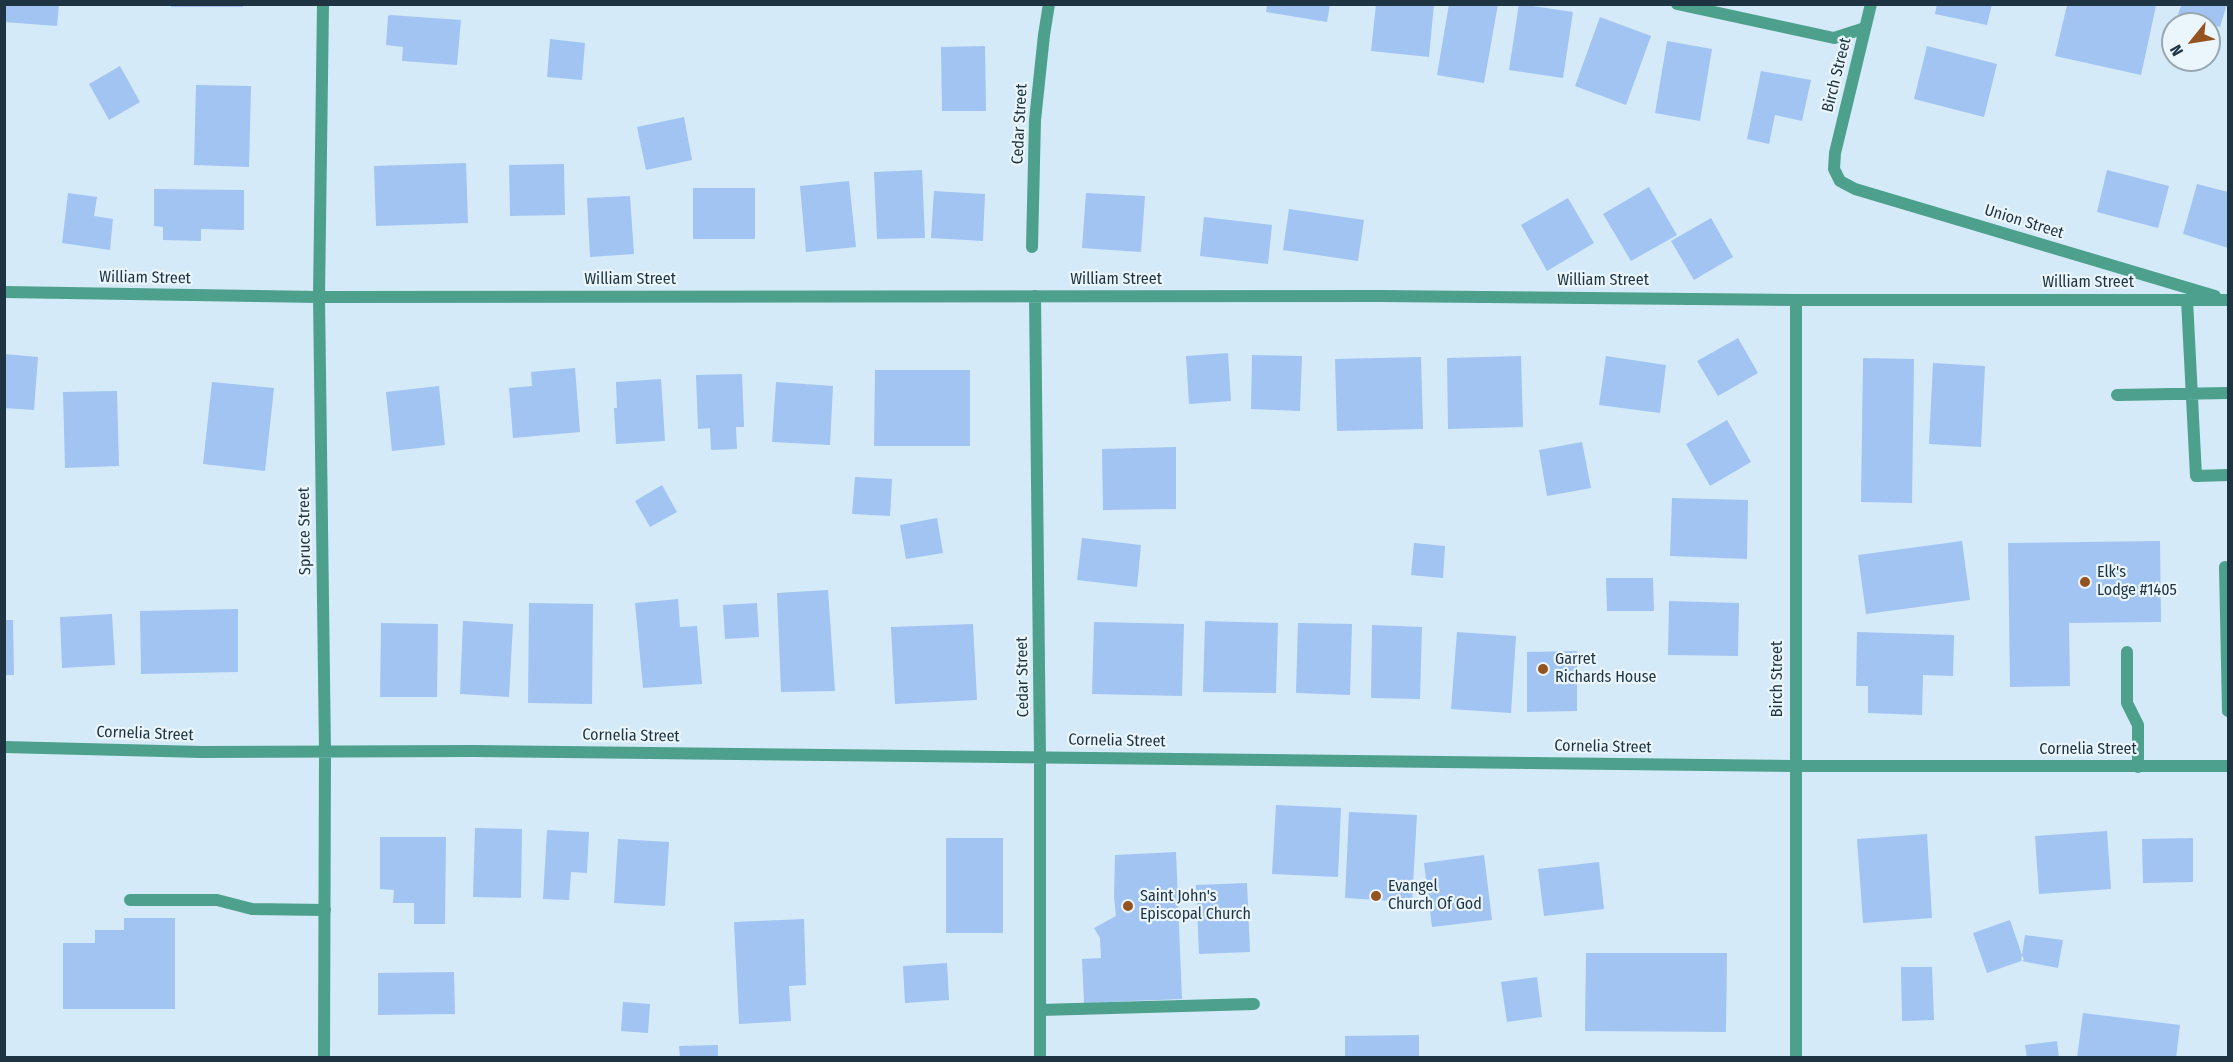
<!DOCTYPE html>
<html>
<head>
<meta charset="utf-8">
<style>
  body { margin:0 }
  #map { position:relative; width:2233px; height:1062px; overflow:hidden; background:#d4eaf8; font-family:"Fira Sans Condensed",sans-serif }
  canvas { display:block }
  .frame { position:absolute; inset:0; border:6px solid #1e3442; pointer-events:none }
  .north { position:absolute; left:2161px; top:12px; width:60px; height:60px; box-sizing:border-box; background:#eaf5fc; border:2px solid #98a8b2; border-radius:50%; rotate:240deg; font-size:16px; font-weight:700; line-height:24px; text-align:center; color:#1e3442 }
  .north::after { content:''; display:block; margin:auto; width:21px; height:27px; background:#94531f; clip-path:polygon(50% 0,100% 100%,50% 72%,0 100%) }
</style>
</head>
<body>
<div id="map">
<canvas width="2233" height="1062"></canvas>
<div class="frame"></div>
<div class="north">N</div>
</div>
<script>
const context = document.querySelector('canvas').getContext('2d');
context.lineJoin = 'round';
function fill(path, color) { context.fillStyle = color; context.fill(path, 'evenodd'); }
const toPath = rows => new Path2D(rows.map(r => 'M' + r).join(''));
function trace(path, color, width, dash) { context.strokeStyle = color; context.lineWidth = width; context.lineCap = dash ? 'butt' : 'round'; context.setLineDash(dash || []); context.stroke(path); }
function write(font, color, halo, rows, align = 'center') {
  context.font = font + ' "Fira Sans Condensed",sans-serif'; context.lineWidth = 4.5; context.setLineDash([]); context.textBaseline = 'middle'; context.strokeStyle = halo; context.fillStyle = color; for (const [text, x, y, turn = 0] of rows) {
    context.save(); context.translate(x, y); context.rotate((+turn || 0) * Math.PI / 180); context.textAlign = isNaN(turn) ? turn : align; if (halo) context.strokeText(text, 0, 0); context.fillText(text, 0, 0); context.restore();
  }
}
fill(toPath([
  [4,4,59,4,57,26,4,22],
  [171,4,243,4,243,7,171,7],
  [1267,4,1330,4,1327,22,1266,12],
  [1376,4,1434,4,1429,57,1371,51],
  [1449,4,1498,4,1484,83,1437,75],
  [1519,4,1573,12,1563,78,1509,70],
  [1937,4,1992,4,1987,25,1935,14],
  [2182,4,2227,4,2220,27,2178,14],
  [2067,5,2148,5,2156,6,2141,75,2055,56],
  [390,15,461,20,457,65,402,61,403,47,386,45,388,16],
  [1600,17,1651,36,1626,105,1575,86],
  [550,39,585,43,582,80,547,77],
  [1667,41,1712,49,1700,121,1655,113],
  [985,46,986,111,942,111,941,47],
  [1927,46,1997,64,1984,117,1914,99],
  [120,66,140,102,109,120,89,84],
  [1761,71,1811,80,1802,121,1775,115,1769,144,1747,139],
  [196,85,251,86,249,167,194,165],
  [684,117,692,160,646,170,637,127],
  [466,163,468,223,376,226,374,166],
  [564,164,565,215,510,216,509,165],
  [922,170,925,238,877,239,874,172],
  [2107,170,2169,186,2158,228,2097,212],
  [849,181,856,247,806,252,800,186],
  [2197,184,2228,192,2228,248,2183,234],
  [1649,187,1677,235,1631,261,1603,214],
  [693,188,755,188,755,239,693,239],
  [154,189,244,190,244,230,201,229,201,241,163,240,163,227,154,226],
  [934,191,985,194,983,241,931,238],
  [68,193,97,197,94,216,113,219,110,250,62,243],
  [1086,193,1145,196,1141,252,1082,248],
  [630,196,634,254,590,257,587,198],
  [1568,198,1594,243,1547,271,1521,225],
  [1289,209,1364,220,1358,261,1283,250],
  [1204,217,1272,225,1268,264,1200,256],
  [1711,218,1733,257,1694,280,1671,241],
  [1738,338,1758,373,1718,396,1697,361],
  [1228,353,1231,401,1189,404,1186,356],
  [4,354,38,357,34,410,4,408],
  [1252,355,1302,356,1300,411,1251,409],
  [1521,356,1523,427,1448,429,1447,358],
  [1606,356,1666,365,1660,413,1599,405],
  [1421,357,1423,429,1337,431,1335,359],
  [1863,358,1914,359,1912,503,1861,502],
  [1933,363,1985,366,1981,447,1929,444],
  [575,368,580,432,513,438,509,388,532,386,531,372],
  [875,370,970,370,970,446,874,446],
  [742,374,744,427,736,427,737,449,711,450,710,428,698,429,696,375],
  [661,379,665,441,616,444,614,408,617,408,616,382],
  [212,382,274,388,265,471,203,464],
  [776,382,833,386,830,445,772,442],
  [439,386,445,445,392,451,386,392],
  [117,391,119,466,65,468,63,392],
  [1727,420,1751,462,1710,486,1686,444],
  [1582,442,1591,488,1547,496,1539,450],
  [1176,447,1176,509,1103,510,1102,449],
  [855,477,892,479,890,516,852,514],
  [662,485,677,512,650,527,635,501],
  [1672,498,1748,500,1747,559,1670,556],
  [937,518,943,553,906,559,900,525],
  [1082,538,1141,545,1137,587,1077,580],
  [1962,541,1970,600,1866,614,1858,555],
  [2160,541,2161,622,2069,623,2070,686,2010,687,2008,543],
  [1414,543,1445,546,1443,578,1411,575],
  [1606,578,1653,578,1654,611,1607,611],
  [828,590,835,691,781,692,777,593],
  [678,599,680,627,697,626,702,684,643,688,635,603],
  [1669,601,1739,603,1738,656,1668,655],
  [529,603,593,604,592,704,528,703],
  [757,603,759,637,725,639,723,605],
  [238,609,238,672,141,674,140,611],
  [112,614,115,665,62,668,60,617],
  [4,620,13,620,14,675,4,675],
  [463,621,513,624,509,697,460,694],
  [1205,621,1278,623,1276,693,1203,692],
  [1094,622,1184,624,1182,696,1092,694],
  [381,623,438,624,437,697,380,697],
  [1298,623,1352,624,1350,695,1296,693],
  [973,624,977,700,895,704,891,627],
  [1372,625,1422,627,1420,699,1371,698],
  [1457,632,1516,636,1511,713,1451,709],
  [1857,632,1954,635,1953,676,1923,675,1922,715,1868,713,1868,686,1856,686],
  [1577,651,1577,711,1527,712,1527,652],
  [1276,805,1341,808,1338,877,1272,874],
  [1349,812,1417,815,1412,902,1345,898],
  [475,828,522,829,521,898,473,897],
  [547,830,589,832,587,873,571,872,569,900,543,899],
  [2107,831,2111,889,2039,894,2035,836],
  [1927,834,1932,918,1863,923,1857,839],
  [380,837,446,837,445,924,414,924,414,903,393,903,394,890,380,889],
  [946,838,1003,838,1003,933,946,933],
  [2193,838,2193,882,2143,883,2142,839],
  [618,839,669,842,665,906,614,903],
  [1176,852,1182,999,1084,1003,1082,959,1101,958,1100,938,1094,928,1116,916,1114,897,1115,855],
  [1484,855,1492,920,1432,927,1424,863],
  [1599,862,1604,909,1544,916,1538,869],
  [1247,883,1250,952,1199,954,1196,885],
  [124,918,175,918,175,1009,63,1009,63,943,95,943,95,930,124,930],
  [804,919,806,985,789,986,791,1021,739,1024,734,922],
  [2010,920,2022,955,2021,961,1987,973,1973,933],
  [2025,935,2063,940,2058,968,2021,961,2024,960,2022,955],
  [1586,953,1727,953,1726,1032,1585,1031],
  [947,963,949,1000,905,1003,903,966],
  [1901,967,1932,967,1934,1020,1902,1021],
  [454,972,455,1014,378,1015,378,973],
  [1537,977,1542,1017,1507,1022,1501,982],
  [623,1002,650,1004,648,1033,621,1031],
  [2083,1013,2180,1025,2176,1058,2077,1058],
  [1419,1035,1419,1058,1345,1058,1345,1036],
  [2057,1041,2059,1058,2027,1058,2025,1045],
  [718,1045,718,1058,680,1058,679,1046]
]), '#a2c4f2');
trace(toPath([
  [2187,300,2196,476,2228,475],
  [2117,395,2228,393],
  [2225,567,2228,711],
  [2127,652,2127,703,2138,725,2138,767],
  [130,900,217,900,252,909,325,910],
  [1040,1010,1254,1004]
]), '#4ca08c', 12);
trace(toPath([
  [323,4,319,297,325,752,324,1058],
  [1677,4,1834,38,1865,28],
  [1871,4,1835,153,1834,169,1840,181,1855,189,2215,296],
  [1032,247,1035,120,1044,35,1049,4],
  [4,292,319,297,1380,296,1796,300,2228,300],
  [1035,296,1040,757,1040,1058],
  [1796,300,1796,1058],
  [4,747,202,752,474,751,1795,766,2228,766]
]), '#4ca08c', 12);
for (const [x, y, r, color] of [
  [2085,582,6,"#94531f"],
  [1543,669,6,"#94531f"],
  [1376,896,6,"#94531f"],
  [1128,906,6,"#94531f"]
]) { const dot = new Path2D(); dot.arc(x, y, r, 0, 2 * Math.PI); context.fillStyle = color; context.fill(dot); trace(dot, '#eaf5fc', 2); }
write('16px', '#1e3442', '#eaf5fc', [
  ["Birch Street",1837,75,-76],
  ["Cedar Street",1020,124,-87],
  ["Union Street",2024,222,17],
  ["William Street",145,278,1],
  ["William Street",630,280],
  ["William Street",1116,280],
  ["William Street",1603,281],
  ["William Street",2088,283],
  ["Spruce Street",305,531,-91],
  ["Cedar Street",1023,677,-91],
  ["Birch Street",1778,679,-90],
  ["Cornelia Street",145,734,2],
  ["Cornelia Street",631,736,1],
  ["Cornelia Street",1117,741,1],
  ["Cornelia Street",1603,747,1],
  ["Cornelia Street",2088,750]
]);
write('16px', '#1e3442', '#eaf5fc', [
  ["Elk's",2097,573],
  ["Lodge #1405",2097,591],
  ["Garret",1555,660],
  ["Richards House",1555,678],
  ["Evangel",1388,887],
  ["Church Of God",1388,905],
  ["Saint John's",1140,897],
  ["Episcopal Church",1140,915]
], 'left');
</script>
</body>
</html>
